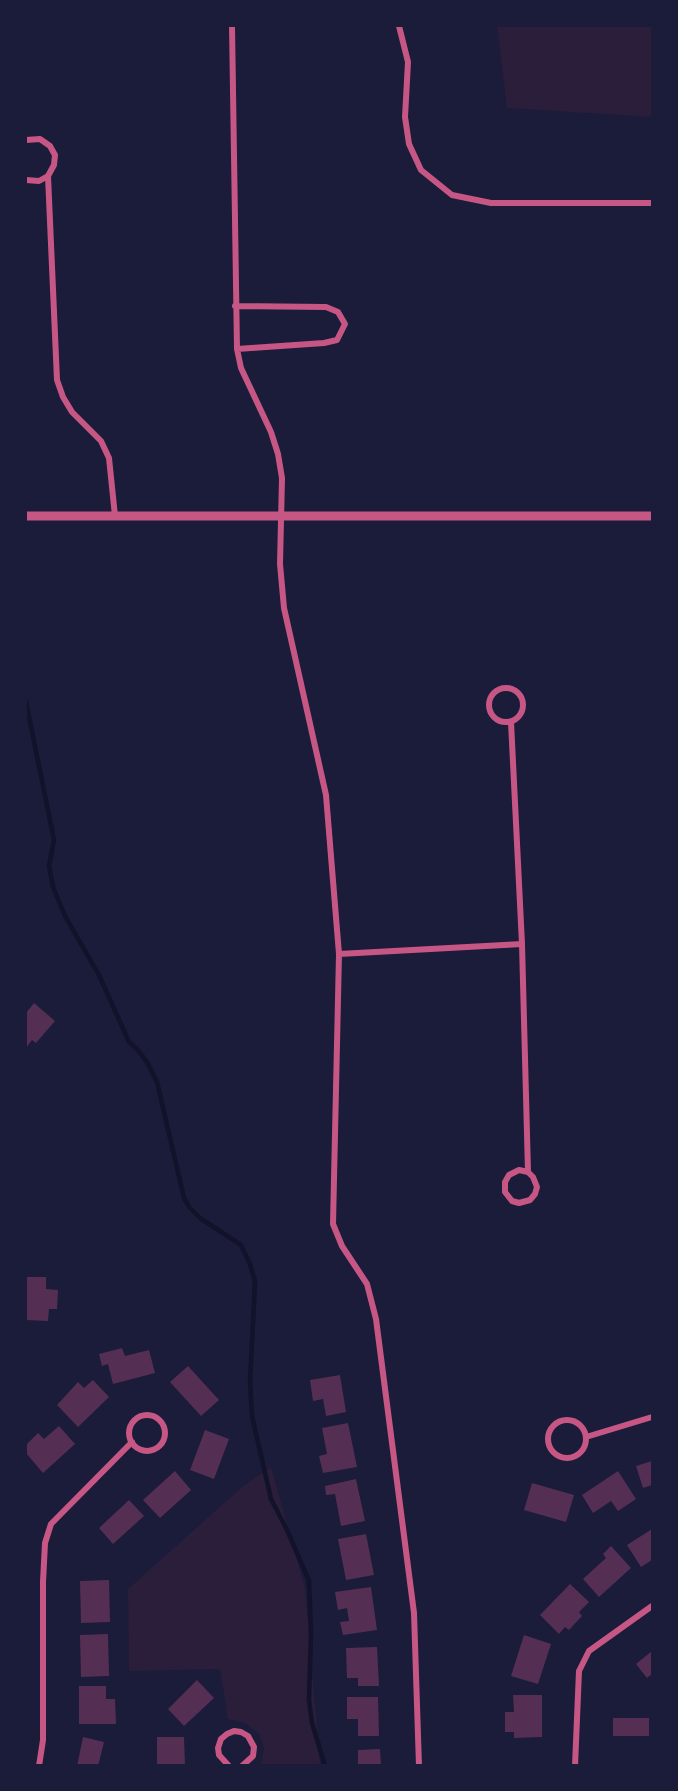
<!DOCTYPE html>
<html>
<head>
<meta charset="utf-8">
<style>
  body { margin:0 }
  #map { position:relative; width:678px; height:1791px; overflow:hidden; background:#1b1b3a; font-family:Ubuntu,sans-serif }
  canvas { display:block }
  .frame { position:absolute; inset:0; border:27px solid #1b1b3a; pointer-events:none }
</style>
</head>
<body>
<div id="map">
<canvas width="678" height="1791"></canvas>
<div class="frame"></div>
</div>
<script>
const context = document.querySelector('canvas').getContext('2d');
context.lineJoin = 'round';
function fill(path, color) { context.fillStyle = color; context.fill(path, 'evenodd'); }
const toPath = rows => new Path2D(rows.map(r => 'M' + r).join(''));
function trace(path, color, width, dash) { context.strokeStyle = color; context.lineWidth = width; context.lineCap = dash ? 'butt' : 'round'; context.setLineDash(dash || []); context.stroke(path); }
fill(toPath([
  [497,26,652,26,652,117,507,108],
  [271,1467,305,1588,320,1765,261,1765,264,1748,259,1734,245,1723,228,1719,220,1669,129,1671,128,1589,242,1487]
]), '#2a1e3b');
trace(toPath([
  [26,702,54,840,49,866,53,887,65,916,99,975,129,1042,137,1049,147,1062,157,1082,184,1198,190,1208,200,1218,241,1245,250,1264,255,1281,250,1382,252,1416,271,1499,287,1530,309,1581,311,1632,309,1700,312,1723,325,1766]
]), '#12122b', 4.5);
fill(toPath([
  [34,1003,55,1021,36,1043,32,1040,26,1048,26,1013],
  [26,1277,46,1277,46,1289,58,1290,57,1309,49,1309,48,1321,26,1320],
  [122,1348,125,1356,149,1350,155,1373,113,1384,108,1364,102,1366,99,1354],
  [188,1366,219,1400,201,1416,170,1382],
  [340,1375,346,1412,326,1416,323,1399,313,1401,310,1380],
  [93,1380,109,1397,78,1427,57,1405,78,1382,84,1388],
  [348,1423,357,1467,323,1473,319,1456,327,1454,322,1428],
  [59,1426,75,1444,43,1473,26,1453,26,1445,38,1433,44,1439],
  [205,1430,229,1439,214,1479,190,1470],
  [652,1461,652,1485,643,1488,636,1466],
  [175,1471,191,1490,160,1518,143,1500],
  [618,1471,636,1499,618,1511,611,1501,593,1513,582,1495],
  [356,1479,365,1521,341,1526,335,1494,326,1495,325,1486],
  [532,1483,574,1495,566,1522,524,1510],
  [129,1500,144,1516,113,1544,99,1528],
  [652,1529,652,1560,641,1567,627,1545],
  [366,1534,374,1575,346,1580,338,1539],
  [611,1546,631,1568,599,1597,583,1579,606,1558,603,1554],
  [109,1580,110,1622,81,1623,80,1581],
  [570,1584,589,1602,579,1612,582,1616,569,1630,565,1627,559,1634,540,1615],
  [371,1587,377,1630,343,1635,340,1622,349,1621,347,1608,338,1610,335,1592],
  [108,1634,109,1676,81,1677,80,1635],
  [524,1635,551,1644,538,1684,511,1676],
  [377,1647,379,1686,358,1686,358,1678,347,1678,346,1648],
  [652,1651,652,1674,647,1678,636,1664],
  [197,1680,214,1698,184,1726,168,1709],
  [79,1686,106,1686,106,1699,115,1699,116,1724,79,1724],
  [513,1695,542,1695,542,1737,514,1738,514,1732,505,1732,505,1712,514,1712],
  [347,1697,378,1697,379,1736,358,1736,358,1719,347,1719],
  [613,1718,649,1718,649,1736,613,1736],
  [83,1737,104,1742,98,1766,77,1766],
  [157,1737,184,1737,185,1766,157,1766],
  [380,1749,381,1766,358,1766,358,1750]
]), '#542f53');
trace(toPath([
  [232,26,237,349,241,368,271,432,278,454,282,478,280,564,284,608,326,795,339,954,333,1224,342,1246,367,1284,376,1319,414,1613,419,1766],
  [399,26,408,62,405,117,409,144,421,170,452,195,491,203,652,203],
  [26,140,40,139,50,146,55,155,54,165,48,176,39,181,26,180],
  [48,176,57,380,63,397,72,412,101,441,109,458,115,516],
  [235,306,326,307,338,312,345,324,337,340,324,343,237,349],
  '489 705a17 17 0 1 1 34 0a17 17 0 1 1-34 0Z',
  [511,722,522,944,528,1172,533,1177,537,1187,535,1194,530,1200,519,1203,512,1201,505,1192,505,1182,509,1175,519,1170,528,1172],
  [339,954,522,944],
  '129 1433a18 18 0 1 1 36 0a18 18 0 1 1-36 0Z',
  '548 1439a19 19 0 1 1 38 0a19 19 0 1 1-38 0Z',
  [586,1437,652,1417],
  [39,1766,43,1740,43,1582,45,1543,51,1524,132,1442],
  [229,1766,219,1755,218,1748,221,1739,227,1734,234,1731,241,1732,248,1736,254,1747,253,1756,242,1766],
  [575,1766,579,1671,589,1651,652,1606]
]), '#c65784', 6);
trace(toPath([
  [26,516,652,516]
]), '#c65784', 9);
</script>
</body>
</html>
